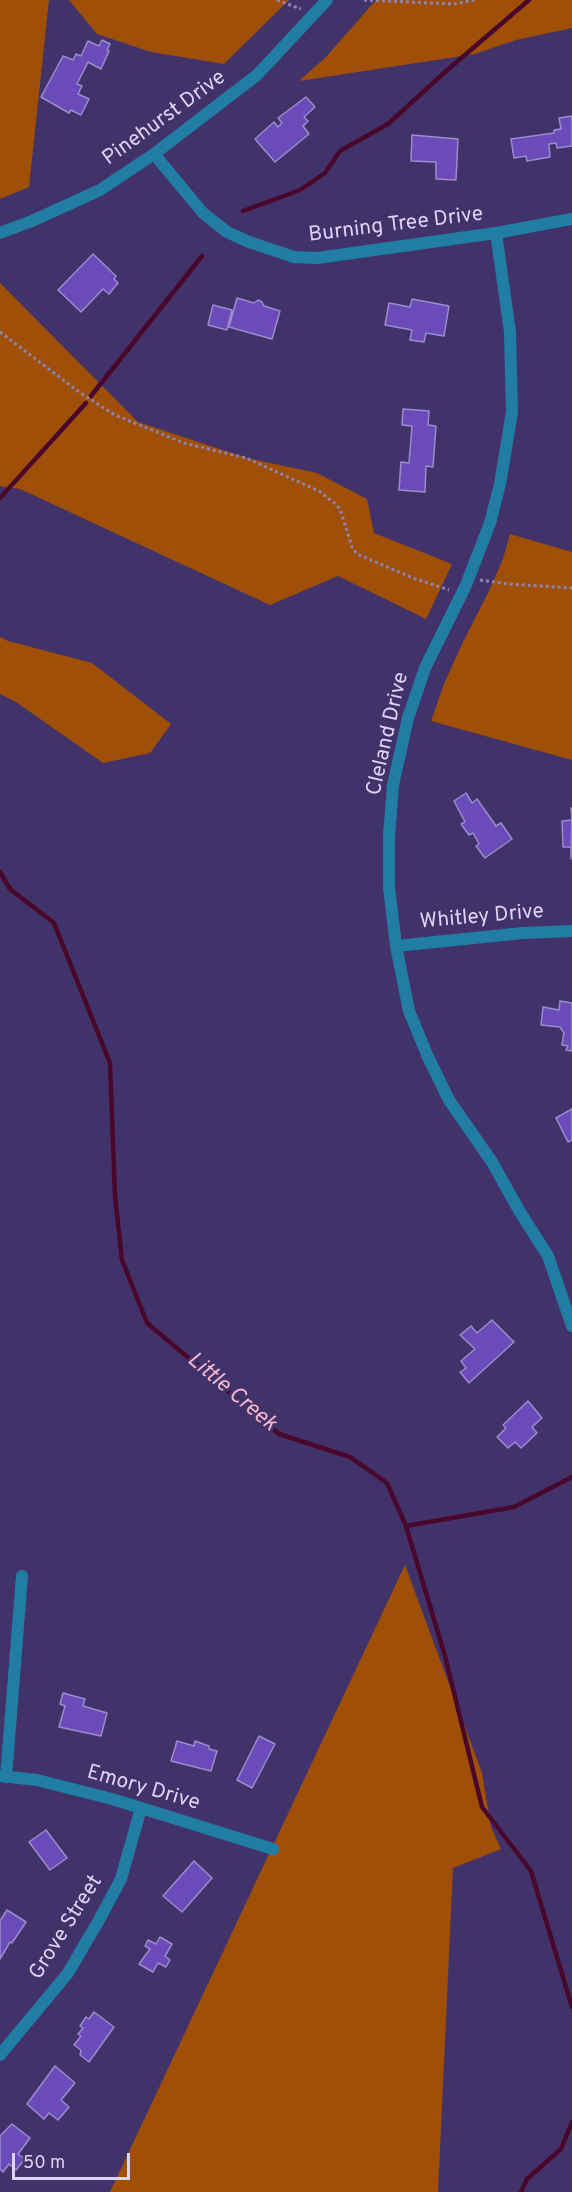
<!DOCTYPE html>
<html>
<head>
<meta charset="utf-8">
<style>
  body { margin:0 }
  #map { position:relative; width:572px; height:2192px; overflow:hidden; background:#413369; font-family:Overpass,sans-serif }
  canvas { display:block }
  .scale { position:absolute; left:12px; top:2153px; width:118px; height:27px; box-sizing:border-box; border:3px solid #dad5f6; border-top:0; padding-left:8px; font-size:18px; line-height:21px; white-space:nowrap; color:#dad5f6; -webkit-text-stroke:4px #413369; paint-order:stroke }
</style>
</head>
<body>
<div id="map">
<canvas width="572" height="2192"></canvas>
<div class="scale">50 m</div>
</div>
<script>
const context = document.querySelector('canvas').getContext('2d');
context.lineJoin = 'round';
function fill(path, color) { context.fillStyle = color; context.fill(path, 'evenodd'); }
const toPath = rows => new Path2D(rows.map(r => 'M' + r).join(''));
function trace(path, color, width, dash) { context.strokeStyle = color; context.lineWidth = width; context.lineCap = dash ? 'butt' : 'round'; context.setLineDash(dash || []); context.stroke(path); }
function write(font, color, halo, rows, align = 'center') {
  context.font = font + ' Overpass,sans-serif'; context.lineWidth = 6; context.setLineDash([]); context.textBaseline = 'middle'; context.strokeStyle = halo; context.fillStyle = color; for (const [text, x, y, turn = 0] of rows) {
    context.save(); context.translate(x, y); context.rotate((+turn || 0) * Math.PI / 180); context.textAlign = isNaN(turn) ? turn : align; if (halo) context.strokeText(text, 0, 0); context.fillText(text, 0, 0); context.restore();
  }
}
fill(toPath([
  [0,0,49,0,29,187,0,199],
  [69,0,289,0,224,64,151,52,97,34],
  [376,0,572,0,572,28,516,40,475,54,299,81,326,57],
  [0,283,138,422,247,458,317,473,367,499,374,533,452,564,426,619,338,576,270,605,20,489,0,486],
  [510,534,572,552,572,760,431,721,444,684,462,644,489,591,503,559],
  [0,637,8,641,92,663,171,724,150,753,103,763,16,702,0,694],
  [405,1565,482,1773,491,1827,501,1849,453,1868,438,2192,110,2192]
]), '#9f4f08');
trace(toPath([
  [243,211,300,190,325,173,340,151,388,124,445,72,529,0],
  [91,396,202,256],
  [0,498,86,403],
  [0,872,10,889,54,923,110,1063,115,1196,122,1260,147,1323,279,1434,350,1457,387,1483,406,1526,445,1656,482,1807,531,1871,572,2007],
  [406,1526,514,1507,572,1477],
  [521,2192,527,2179,561,2149,572,2122]
]), '#49072b', 4.5);
const building = toPath([
  [102,40,110,44,107,50,109,51,101,69,88,62,77,84,82,86,78,94,89,99,81,115,71,110,69,113,41,97,63,56,73,60,76,54,81,56,88,41,99,46,102,40],
  [306,97,315,107,304,117,308,121,303,126,309,134,275,162,255,139,274,122,278,127,282,123,278,118,306,97],
  [572,116,572,146,557,148,556,143,549,144,550,157,527,161,526,156,514,158,511,139,554,133,554,130,561,129,559,118,572,116],
  [412,135,458,139,456,180,436,179,436,162,411,161,412,135],
  [93,254,116,276,114,279,118,283,109,294,103,289,81,312,58,290,93,254],
  [237,298,254,303,258,300,262,302,264,306,280,311,272,339,229,327,237,298],
  [412,299,449,306,444,336,426,333,424,342,410,340,412,330,385,325,389,303,410,307,412,299],
  [213,305,232,310,227,330,208,325,213,305],
  [403,409,429,411,428,425,436,426,433,467,426,466,425,492,399,490,401,462,409,463,412,426,402,425,403,409],
  [466,793,472,803,477,799,496,826,501,823,512,839,485,858,476,846,479,844,477,840,473,833,469,835,461,824,465,822,454,801,466,793],
  [571,808,572,808,571,859,571,847,563,847,562,821,572,820,571,808],
  [560,1001,572,1003,572,1051,566,1050,568,1046,562,1045,564,1033,560,1027,541,1025,543,1007,559,1010,560,1001],
  [572,1109,572,1140,568,1142,556,1118,572,1109],
  [492,1320,514,1342,469,1383,460,1372,466,1368,461,1361,475,1349,460,1335,471,1326,477,1333,492,1320],
  [528,1401,542,1418,532,1427,537,1433,521,1448,515,1442,508,1448,497,1437,506,1428,503,1425,528,1401],
  [63,1693,85,1699,83,1706,107,1713,101,1736,59,1727,65,1706,60,1704,63,1693],
  [259,1736,275,1744,252,1788,237,1780,259,1736],
  [177,1741,194,1746,195,1741,209,1746,209,1749,217,1751,211,1771,171,1761,177,1741],
  [46,1830,67,1858,50,1870,29,1842,46,1830],
  [194,1861,212,1878,182,1912,163,1896,194,1861],
  [7,1910,26,1922,12,1943,10,1942,0,1959,0,1921,7,1910],
  [160,1937,172,1944,165,1956,170,1960,166,1967,158,1963,153,1972,139,1964,150,1949,145,1946,148,1940,156,1944,160,1937],
  [94,2012,114,2027,89,2062,80,2055,81,2050,74,2045,81,2036,78,2034,83,2028,80,2026,86,2017,89,2019,94,2012],
  [55,2066,75,2083,61,2100,69,2107,58,2120,49,2113,44,2119,27,2104,55,2066],
  [12,2124,30,2138,18,2154,25,2159,16,2170,9,2164,3,2172,0,2169,0,2136,12,2124]
]);
fill(building, '#6b4aba');
trace(building, '#998dcb', 1.5);
trace(toPath([
  [277,0,301,9],
  [364,0,454,4,475,0],
  [0,332,79,392,115,415,184,443,246,458,319,491,337,505,341,512,352,547,357,554,413,578,449,590],
  [480,580,509,584,572,588]
]), '#8d83af', 3, [3, 3]);
trace(toPath([
  [154,154,203,213,227,232,249,242,294,257,317,258,496,233,572,219],
  [0,233,32,221,100,190,154,154,257,75,327,0],
  [496,233,510,332,512,412,500,484,490,523,466,585,425,668,408,718,393,785,389,836,389,887,396,946,409,1011,428,1057,449,1100,492,1162,520,1212,548,1256,572,1326],
  [396,946,523,933,572,931],
  [0,1776,37,1780,112,1799,273,1849],
  [6,1777,22,1576],
  [0,2055,68,1973,99,1920,121,1879,141,1808]
]), '#227da5', 12);
write('21px', '#dad5f6', '#413369', [
  ["Pinehurst Drive",165,119,-36],
  ["Burning Tree Drive",396,226,-7],
  ["Cleland Drive",389,734,-77],
  ["Whitley Drive",482,918,-5],
  ["Emory Drive",143,1789,16],
  ["Grove Street",67,1928,-58]
]);
write('italic 22px', '#f7b8d1', '#413369', [
  ["Little Creek",231,1393,40]
]);
</script>
</body>
</html>
